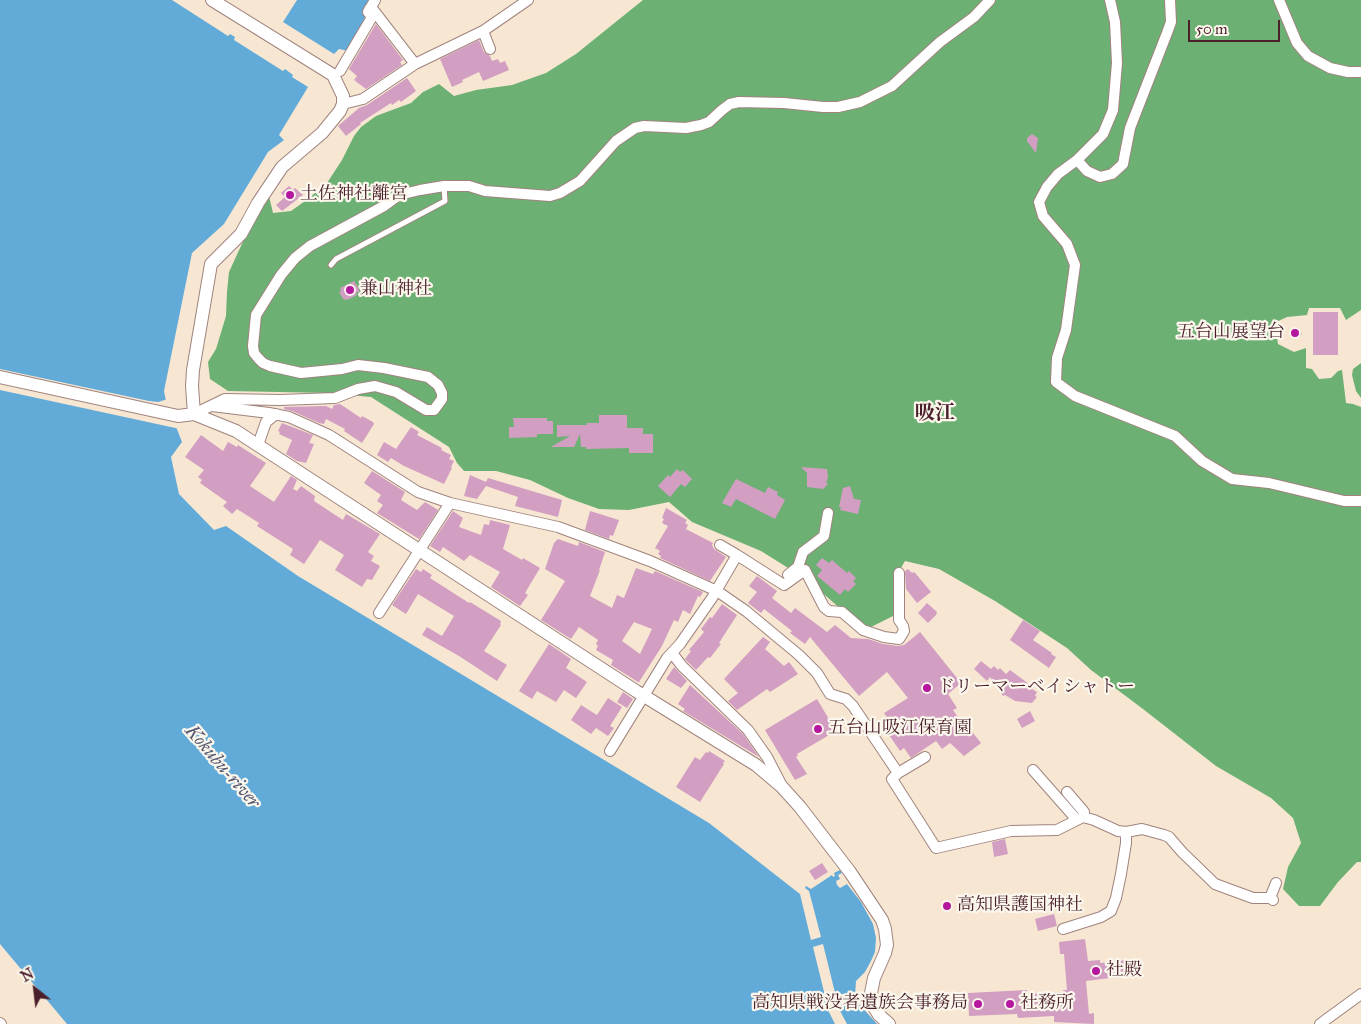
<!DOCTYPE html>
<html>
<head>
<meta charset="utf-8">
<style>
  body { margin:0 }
  #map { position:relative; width:1361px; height:1024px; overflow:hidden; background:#f7e7d2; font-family:"IM FELL Great Primer",serif }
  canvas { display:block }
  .north { position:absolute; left:10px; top:964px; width:50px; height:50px; -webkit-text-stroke:4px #fbf7ec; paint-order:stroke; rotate:331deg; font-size:14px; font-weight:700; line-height:20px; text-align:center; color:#4a1f2b }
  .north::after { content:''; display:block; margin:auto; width:18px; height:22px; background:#4a1f2b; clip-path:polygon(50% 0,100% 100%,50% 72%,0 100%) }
  .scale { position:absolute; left:1188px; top:20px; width:92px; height:22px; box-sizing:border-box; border:2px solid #4a1f2b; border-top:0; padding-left:6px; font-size:15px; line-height:18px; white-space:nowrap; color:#4a1f2b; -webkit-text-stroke:4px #fbf7ec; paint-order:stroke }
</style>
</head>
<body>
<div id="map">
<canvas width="1361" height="1024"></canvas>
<div class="north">N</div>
<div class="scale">50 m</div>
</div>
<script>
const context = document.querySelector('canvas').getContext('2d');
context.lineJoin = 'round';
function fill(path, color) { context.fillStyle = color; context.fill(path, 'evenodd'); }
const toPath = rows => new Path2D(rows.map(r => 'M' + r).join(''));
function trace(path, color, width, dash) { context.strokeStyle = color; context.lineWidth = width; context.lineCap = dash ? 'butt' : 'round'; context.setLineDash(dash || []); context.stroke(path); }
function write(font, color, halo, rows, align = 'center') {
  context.font = font + ' "IM FELL Great Primer","Noto Serif JP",serif'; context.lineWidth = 4.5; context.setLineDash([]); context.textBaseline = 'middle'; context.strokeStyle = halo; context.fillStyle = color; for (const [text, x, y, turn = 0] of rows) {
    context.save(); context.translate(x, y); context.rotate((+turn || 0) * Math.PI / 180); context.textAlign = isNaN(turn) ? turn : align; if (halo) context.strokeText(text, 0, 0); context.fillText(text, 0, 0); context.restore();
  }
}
fill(toPath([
  [643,0,1361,0,1361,310,1346,320,1340,308,1309,308,1307,315,1287,317,1272,324,1272,334,1277,337,1278,344,1294,352,1306,348,1306,368,1312,369,1319,379,1331,378,1338,371,1342,370,1346,403,1353,404,1361,407,1361,862,1357,862,1338,882,1320,906,1299,906,1283,889,1288,867,1301,843,1293,818,1271,798,1216,766,1143,709,1091,670,1067,648,995,601,939,569,905,561,894,580,895,615,871,627,860,626,818,589,793,571,761,551,692,522,669,502,629,510,599,509,568,498,530,480,496,471,464,471,457,463,449,447,371,397,328,393,228,391,210,379,208,362,216,349,226,316,227,292,229,272,246,235,269,196,273,213,291,211,308,199,327,183,342,160,354,136,361,127,376,116,411,103,423,92,439,84,454,96,476,90,512,85,546,73,576,54],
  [1361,363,1361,398,1356,391,1352,375,1353,369]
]), '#6cb074');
fill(toPath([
  [0,0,172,0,228,36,230,34,235,37,234,40,283,71,285,69,293,75,292,77,308,87,279,135,284,140,268,152,224,224,192,253,164,391,166,401,182,442,171,457,179,494,214,530,226,526,298,576,709,823,800,894,811,940,821,937,809,891,805,888,806,886,811,889,832,875,833,877,835,876,834,873,840,870,842,873,838,875,840,879,836,881,837,885,840,888,847,884,861,902,873,924,876,938,875,952,871,961,865,972,856,981,855,996,852,998,847,1008,850,1009,860,1005,877,1024,847,1024,839,1009,823,944,813,947,829,1012,835,1024,67,1024,0,944],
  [297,0,370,0,362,13,369,18,349,51,339,49,334,54,283,22]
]), '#62abd9');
fill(toPath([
  [0,369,149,401,158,402,168,399,180,429,0,390]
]), '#f7e7d2');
fill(toPath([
  [376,24,403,60,400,62,402,65,366,89,354,80,357,76,349,69],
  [479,40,484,52,490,56,492,61,498,59,500,63,505,61,509,70,483,81,479,72,462,80,463,82,452,87,440,59],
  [407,78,416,91,401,102,399,100,392,105,391,103,360,123,361,124,346,136,338,126,359,108,367,105],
  [1032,134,1038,138,1036,153,1027,141,1027,138],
  [289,186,293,190,295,188,303,195,282,211,276,205,285,197,281,193],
  [354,281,360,291,356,293,357,295,347,300,346,299,344,300,339,292,341,291,340,288],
  [1313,312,1338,312,1338,355,1313,355],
  [1294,328,1298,328,1302,334,1298,338,1293,338,1290,335,1291,331],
  [340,404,361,418,362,416,373,422,374,424,362,443,344,431,345,429,326,419,324,424,319,423,292,411,284,409,284,407,326,406,332,409,334,405],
  [599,415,627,415,627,428,643,428,643,434,653,434,653,453,629,453,629,448,586,449,586,447,581,447,580,434,574,447,551,447,570,436,557,437,557,425,587,425,587,423,599,423],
  [513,418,547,418,547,421,553,421,553,434,537,434,537,437,509,438,509,427,514,427],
  [282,423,313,435,309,443,314,444,306,463,297,461,286,454,292,440,279,434,280,432,278,431],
  [411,427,419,432,417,435,442,448,441,450,451,455,449,459,454,461,451,467,452,468,444,484,404,466,391,458,388,462,377,455,384,442,396,449],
  [201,435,223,451,228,442,237,447,238,445,266,463,250,486,274,502,291,476,297,480,293,489,297,491,301,486,315,496,314,501,343,520,346,514,380,534,368,552,374,556,371,561,380,566,372,580,367,579,362,587,335,570,344,555,320,540,304,564,290,555,293,549,257,526,259,523,237,509,232,514,223,506,227,502,200,483,202,480,198,477,204,470,185,457],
  [801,467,827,469,828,478,826,482,828,484,823,489,807,487,807,473],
  [677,469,680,472,683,470,692,479,685,487,681,484,670,497,658,486,668,475,670,477],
  [372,471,405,492,401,500,417,510,425,502,438,510,419,539,377,513,383,505,377,501,381,495,364,483],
  [470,475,486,482,488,478,562,500,558,517,515,506,518,497,486,486,477,499,464,496],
  [736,479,765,493,768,487,778,492,777,495,785,500,775,519,736,499,731,507,722,503],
  [850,486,854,499,861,500,858,514,840,510,841,507,839,507,843,488],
  [666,508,687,520,685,523,688,525,686,529,713,543,712,545,714,549,726,557,710,581,660,558,661,556,658,554,660,551,655,548,668,526,662,523,664,519,662,518],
  [453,511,463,518,459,527,481,535,484,524,489,525,490,520,510,525,503,549,522,560,523,558,540,568,525,593,528,595,520,606,491,587,500,572,470,555,464,561,443,547,440,552,430,546],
  [590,511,619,520,613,536,610,535,609,539,585,530],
  [558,539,578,546,579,542,605,552,599,570,600,570,590,596,612,608,617,595,624,598,636,568,653,574,655,571,703,592,700,597,698,596,690,614,683,610,678,622,674,620,662,646,639,682,638,682,611,665,613,660,596,650,598,646,596,644,598,640,579,627,571,639,541,620,565,581,545,569,554,543],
  [634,622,652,629,640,654,622,641],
  [822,558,829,563,832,560,847,573,849,571,856,578,853,581,856,584,848,592,845,589,840,595,817,576,822,570,816,565],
  [416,569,421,572,423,569,432,575,430,578,469,603,470,602,501,621,500,624,501,625,484,651,507,665,497,681,459,656,422,635,427,627,442,636,454,616,418,594,406,614,392,605],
  [908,569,912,573,914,572,916,574,931,592,917,603,906,589,905,571],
  [757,576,777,591,772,598,791,613,795,608,827,632,835,625,851,638,868,639,883,644,898,646,904,645,920,632,961,683,948,694,957,708,953,710,967,730,969,728,981,743,964,756,950,743,942,749,936,741,911,758,904,748,900,751,887,732,894,727,884,713,908,698,887,672,859,696,810,637,805,644,790,633,792,631,764,609,761,613,748,603,757,592,749,586],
  [927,603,937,612,936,615,928,623,918,613],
  [722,604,737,615,719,643,721,644,710,658,708,657,696,670,685,659,691,651,689,650,704,632,701,629,710,617,712,618],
  [1023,620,1040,631,1033,640,1052,653,1051,654,1056,657,1049,668,1010,640],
  [763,637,770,642,765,649,784,666,789,662,798,674,770,692,767,689,737,710,728,701,738,693,724,679],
  [549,644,571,659,566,668,587,682,576,698,564,690,556,702,537,691,532,699,519,691],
  [981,661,991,669,994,666,998,670,1000,668,1006,674,1010,670,1033,687,1032,689,1037,692,1035,696,1037,697,1032,703,1015,701,1005,695,1003,696,990,677,987,681,974,669],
  [674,667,687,681,681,688,666,679],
  [690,685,743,734,759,757,683,711,685,709,678,704],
  [623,692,633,699,627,708,617,702],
  [608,698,622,707,610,726,614,728,608,736,596,728,591,734,571,720,581,705,597,715],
  [817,699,836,731,797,754,798,756,796,757,807,774,795,780,765,730],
  [1030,711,1035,721,1022,728,1017,719],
  [709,751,725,761,723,763,724,764,700,802,676,787,695,757,700,760,706,752,708,753],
  [1005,839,1008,854,994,857,992,842],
  [822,863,828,872,815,880,809,871],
  [1054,914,1057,926,1038,931,1035,919],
  [1085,939,1088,961,1100,960,1100,963,1125,960,1126,976,1086,981,1089,1014,1094,1013,1094,1024,1054,1022,1054,1016,1018,1018,1017,1014,969,1016,968,993,1027,990,1027,994,1063,992,1063,990,1067,990,1064,954,1060,954,1059,942]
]), '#d29ec2');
const service = toPath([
  [331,265,336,259,445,201,444,186]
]);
const minor = toPath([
  [375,0,371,7,415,64],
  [1110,0,1115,22,1117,63,1113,110,1103,134,1077,160,1058,174,1047,187,1039,202,1043,216,1067,244,1075,265,1066,330,1057,358,1056,382,1075,396,1175,436,1202,461,1232,479,1269,483,1344,501,1361,501],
  [1279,0,1297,43,1308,56,1330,68,1348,72,1361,72],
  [483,31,490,49],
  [340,71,372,17,368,12,370,8],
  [343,104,363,99,415,64,483,31,528,0],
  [1077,160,1087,171,1100,177,1112,174,1123,164,1130,128,1167,33,1171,22,1170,0],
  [212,406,269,413,289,417,329,435,418,492,450,503,558,527,650,561,717,591,746,611,799,655,817,673,830,694,846,699,853,706,898,773,892,779,936,848,1011,831,1057,830,1083,817,1094,820,1118,831,1126,832,1142,829,1164,835,1169,837,1182,852,1215,884,1253,898,1270,898,1273,900],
  [194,414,225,399,280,400,335,398,358,389,375,386,396,392,426,410,434,410,442,399,442,393,438,385,428,377,384,368,358,365,342,369,301,373,270,366,263,363,258,358,254,353,253,346,256,315,281,275,295,258,310,246,384,206,399,195,420,190,444,186,469,186,485,191,550,196,560,193,580,181,616,141,635,128,644,126,686,128,701,125,709,122,722,110,730,104,739,102,784,103,823,107,838,107,860,102,892,86,940,42,974,17,990,0],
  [258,445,266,422,276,414],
  [737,555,784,585,805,570,824,607,829,611,842,612,863,630,884,637,899,639,904,631,903,626,899,620,899,573],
  [788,575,798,567,803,552,824,536,828,513],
  [379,613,450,503],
  [672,653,682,666,748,730,767,757,781,784],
  [610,751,667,658,680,644,712,598,737,555,720,545],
  [1033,770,1077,820],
  [898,773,925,757],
  [1067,792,1084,812,1083,817],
  [1270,898,1276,883],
  [1063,929,1101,917,1111,911,1116,898,1121,874,1126,843,1126,832],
  [0,1023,1,1024],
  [1320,1024,1361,994]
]);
const tertiary = toPath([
  [0,377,178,416,194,414,236,431,636,691,756,765,782,787,800,807,850,872,882,920,885,929,887,945,885,953,874,978,871,993,874,1007,879,1015,889,1024],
  [194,414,192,386,193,370,211,264,241,234,258,203,282,167,322,133,340,111,343,104,343,96,333,75,212,0]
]);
trace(service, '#a0837e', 7);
trace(minor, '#a0837e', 12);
trace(tertiary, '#a0837e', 14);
trace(service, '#fff', 5);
trace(minor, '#fff', 10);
trace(tertiary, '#fff', 12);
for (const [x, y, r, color] of [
  [290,195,5,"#b5179e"],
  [350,290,5,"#b5179e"],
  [1295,333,5,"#b5179e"],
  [927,688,5,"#b5179e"],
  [818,729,5,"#b5179e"],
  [947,906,5,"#b5179e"],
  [1096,971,5,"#b5179e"],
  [978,1004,5,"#b5179e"],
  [1010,1004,5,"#b5179e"]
]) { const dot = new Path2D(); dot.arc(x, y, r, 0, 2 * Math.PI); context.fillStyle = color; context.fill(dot); trace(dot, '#fbf7ec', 2); }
write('18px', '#4a1f2b', '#fbf7ec', [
  ["土佐神社離宮",300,195],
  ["兼山神社",360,290],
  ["五台山展望台",1285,333,"right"],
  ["ドリーマーベイシャトー",937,688],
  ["五台山吸江保育園",828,729],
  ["高知県護国神社",957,906],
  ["社殿",1106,971],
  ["高知県戦没者遺族会事務局",968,1004,"right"],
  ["社務所",1020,1004]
], 'left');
write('italic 19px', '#545771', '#fbf7ec', [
  ["Kokubu-river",222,767,49]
]);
write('bold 20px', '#4a1f2b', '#fbf7ec', [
  ["吸江",935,414]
]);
</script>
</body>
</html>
